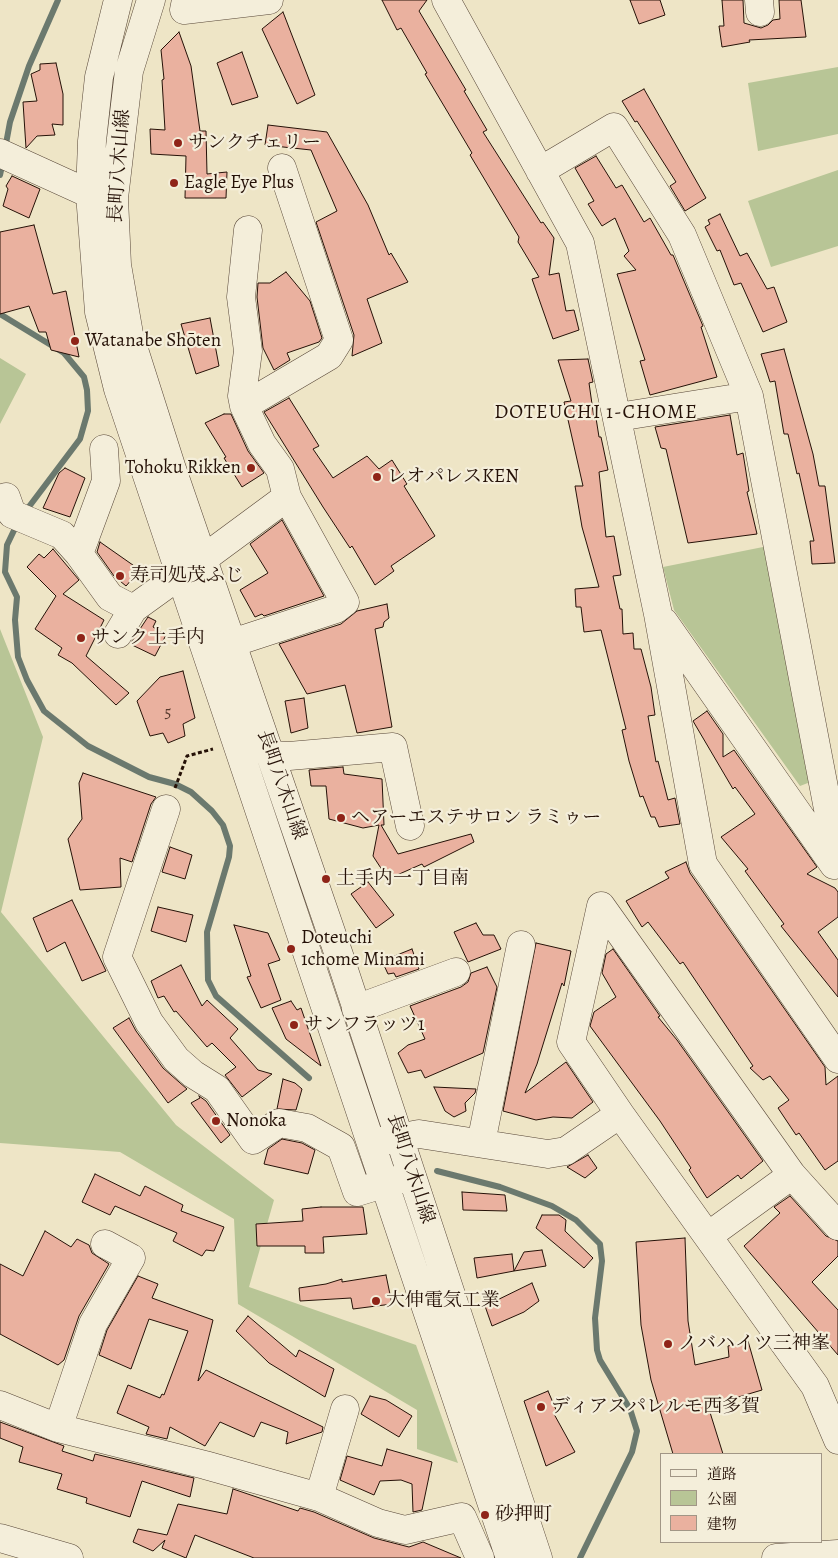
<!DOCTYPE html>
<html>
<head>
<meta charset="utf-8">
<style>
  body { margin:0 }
  #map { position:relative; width:838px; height:1558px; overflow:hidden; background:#eee5c6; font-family:Alegreya,"Noto Serif JP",serif }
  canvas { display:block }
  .legend { position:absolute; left:660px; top:1453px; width:162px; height:90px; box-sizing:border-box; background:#f4eeda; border:1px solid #a19686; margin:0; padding:6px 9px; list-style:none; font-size:15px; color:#251107 }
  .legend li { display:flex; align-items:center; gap:10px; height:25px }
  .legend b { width:25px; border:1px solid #a19686 }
</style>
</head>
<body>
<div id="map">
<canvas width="838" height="1558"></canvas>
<ul class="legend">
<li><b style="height:6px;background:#f4eeda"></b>道路</li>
<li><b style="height:14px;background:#b8c596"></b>公園</li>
<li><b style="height:14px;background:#eab19f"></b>建物</li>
</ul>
</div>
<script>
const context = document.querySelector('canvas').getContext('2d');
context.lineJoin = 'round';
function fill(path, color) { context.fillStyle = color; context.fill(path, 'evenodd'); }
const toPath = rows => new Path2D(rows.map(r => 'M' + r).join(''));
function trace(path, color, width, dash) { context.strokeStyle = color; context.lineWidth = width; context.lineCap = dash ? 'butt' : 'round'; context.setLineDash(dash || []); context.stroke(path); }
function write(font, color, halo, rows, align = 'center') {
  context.font = font + ' Alegreya,"Noto Serif JP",serif'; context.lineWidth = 4.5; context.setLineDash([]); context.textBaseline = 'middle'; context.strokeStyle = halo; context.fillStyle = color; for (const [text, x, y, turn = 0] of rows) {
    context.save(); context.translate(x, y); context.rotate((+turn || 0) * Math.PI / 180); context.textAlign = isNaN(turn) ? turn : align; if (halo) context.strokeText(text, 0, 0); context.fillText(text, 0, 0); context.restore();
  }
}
fill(toPath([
  [838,67,838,134,758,151,748,83],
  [838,170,838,246,771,267,748,201],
  [0,358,26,374,0,424],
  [768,546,813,781,800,786,674,610,663,567],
  [0,629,43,737,1,912,176,1125,274,1200,249,1287,416,1345,458,1463,417,1449,417,1410,238,1304,234,1219,120,1152,0,1143]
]), '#b8c596');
trace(toPath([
  [5,149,10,122,29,66,58,0],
  [0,175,3,161],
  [0,314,64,353,84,377,87,390,88,411,80,439,25,512],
  [18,522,7,545,5,572,17,597,15,620,18,657,27,680,44,711,88,746,149,777,175,784,191,792,212,811,223,825,230,846,229,857,207,932,208,980,216,996,309,1078],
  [437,1171,500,1187,552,1206,576,1220,600,1244,602,1261,595,1318,597,1350,600,1360,630,1409,637,1431,632,1452,580,1558]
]), '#6b796e', 6);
const building = toPath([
  [382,0,427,0,419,11,466,90,464,91,487,130,483,132,541,223,543,222,554,238,549,275,559,273,566,311,574,310,579,330,553,339,532,279,539,277,518,242,519,237,470,155,472,153,425,74,427,73,401,28,397,30,382,0],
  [630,0,660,0,665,15,639,24,630,0],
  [722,0,743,0,744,23,761,28,768,25,773,20,780,19,779,0,801,0,806,37,749,40,750,42,722,47,719,26,724,26,722,0],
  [283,12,315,95,297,104,262,29,283,12],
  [179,32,191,66,200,131,206,131,207,174,227,172,226,198,185,198,186,156,151,154,150,129,165,130,162,80,164,79,161,50,179,32],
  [242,52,258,97,232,105,217,63,242,52],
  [56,63,63,94,63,125,52,124,55,135,37,136,26,148,23,102,37,101,31,74,40,70,40,64,56,63],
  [644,89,706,198,685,211,670,186,676,182,637,121,635,122,622,101,644,89],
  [268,125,327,132,368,205,389,255,391,253,408,282,367,299,382,343,352,356,354,335,316,222,337,211,311,150,265,145,268,125],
  [596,156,616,188,622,185,644,222,650,218,671,255,673,255,703,326,701,327,717,377,650,395,640,361,645,360,617,274,636,270,624,256,629,251,615,218,602,226,588,204,594,201,575,168,596,156],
  [12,176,40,189,29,218,3,206,8,189,6,186,12,176],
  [720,214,740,256,747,253,767,289,774,287,787,322,763,332,741,283,734,285,720,250,717,251,705,227,710,224,708,220,720,214],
  [34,225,53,294,66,291,79,357,51,350,46,332,39,332,29,306,0,314,0,232,34,225],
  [286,272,310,301,322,338,319,342,287,353,290,360,274,370,263,348,257,297,258,283,270,283,286,272],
  [210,318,219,366,196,374,181,324,210,318],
  [784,349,813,454,819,486,825,486,835,563,812,564,810,541,814,541,799,473,797,474,788,434,784,434,775,381,770,382,761,354,784,349],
  [588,359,593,382,589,383,594,418,596,418,599,437,601,437,608,470,599,472,606,537,614,536,621,575,613,576,620,609,622,609,623,634,633,633,634,649,641,649,651,687,655,715,648,716,656,762,658,761,668,800,675,798,680,824,659,827,655,817,651,817,643,796,640,797,629,761,622,730,626,729,601,630,584,632,581,607,576,607,575,589,599,587,582,527,575,486,583,486,564,402,571,401,558,360,588,359],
  [289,398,319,446,313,449,333,478,367,456,379,469,392,460,407,484,404,486,435,536,391,566,394,571,375,585,352,546,350,548,323,507,264,412,289,398],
  [224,414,231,414,248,451,264,473,242,487,224,458,226,457,205,423,224,414],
  [730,415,737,455,743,453,749,491,747,492,757,534,688,543,666,449,661,448,655,427,730,415],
  [65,468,85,478,70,517,43,508,59,473,65,468],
  [282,520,324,596,264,616,262,614,255,617,240,590,268,573,250,544,282,520],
  [100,542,140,570,126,586,114,576,97,552,100,542],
  [53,549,79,580,63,594,104,620,86,656,129,693,116,705,72,663,58,655,62,648,35,629,56,596,27,567,39,554,44,558,53,549],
  [387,604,389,618,384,622,383,627,375,629,392,727,357,733,345,685,307,694,279,644,341,624,357,611,387,604],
  [148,617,156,621,153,627,166,635,155,656,130,644,148,617],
  [183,671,195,718,183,724,185,736,168,743,163,733,150,736,137,701,160,677,183,671],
  [304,698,308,728,291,733,285,701,304,698],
  [707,711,723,734,723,757,734,750,817,867,807,874,835,888,838,892,838,917,818,932,838,960,838,997,781,926,784,924,745,871,748,869,721,837,755,814,735,787,733,789,693,721,707,711],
  [343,767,344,774,382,779,384,825,381,825,398,854,471,834,474,842,424,867,422,864,388,879,373,856,379,825,363,828,329,819,326,786,311,786,309,770,343,767],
  [83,773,156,797,151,804,132,862,120,858,121,887,80,890,68,839,82,819,79,783,83,773],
  [170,847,192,855,185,879,162,872,170,847],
  [686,862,690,873,825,1067,826,1085,838,1076,838,1161,825,1170,799,1133,796,1135,778,1108,789,1100,770,1076,763,1080,750,1068,753,1066,683,962,680,964,648,922,642,927,626,901,669,878,665,872,686,862],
  [368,882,394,915,376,928,351,894,368,882],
  [72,900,106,971,82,981,65,942,47,952,33,918,72,900],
  [158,907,193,915,186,942,151,931,158,907],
  [476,923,483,935,494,935,501,949,468,962,454,932,476,923],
  [234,925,268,933,280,960,268,964,281,1000,261,1008,247,977,251,976,234,925],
  [536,943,571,951,564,986,562,983,537,1064,525,1093,566,1062,593,1102,572,1118,553,1117,536,1120,503,1111,536,943],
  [412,949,419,969,396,977,394,973,388,974,382,961,412,949],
  [613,949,660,1016,658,1017,677,1040,763,1161,741,1179,738,1175,707,1198,689,1170,691,1168,660,1121,590,1026,594,1012,616,997,602,973,606,954,613,949],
  [181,965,202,1006,207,1000,238,1029,230,1038,258,1070,272,1074,242,1097,225,1075,236,1067,212,1043,207,1047,176,1011,174,1012,164,996,158,998,151,981,181,965],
  [487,967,497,987,483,1053,425,1078,421,1070,408,1073,398,1053,408,1045,425,1039,410,1006,461,987,468,982,471,973,487,967],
  [291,1001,297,1010,301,1008,321,1066,286,1039,272,1008,291,1001],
  [129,1018,136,1031,163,1068,187,1089,168,1103,113,1028,129,1018],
  [283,1079,295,1083,302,1089,296,1110,277,1109,283,1079],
  [434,1087,476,1089,475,1093,465,1103,466,1111,454,1117,445,1111,434,1087],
  [199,1096,206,1101,230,1135,221,1143,191,1103,200,1098,199,1096],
  [282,1139,302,1143,315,1150,308,1174,264,1164,268,1149,282,1139],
  [588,1155,597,1168,585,1178,567,1167,588,1155],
  [95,1174,140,1196,145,1186,183,1205,181,1211,224,1227,214,1251,206,1250,202,1256,173,1241,177,1233,115,1206,110,1215,82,1202,95,1174],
  [462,1192,505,1195,507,1211,463,1210,462,1192],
  [790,1196,826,1236,838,1241,838,1256,812,1282,838,1310,838,1355,744,1246,780,1213,774,1207,790,1196],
  [321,1207,363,1207,367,1234,323,1237,324,1253,305,1253,305,1246,257,1246,256,1224,303,1221,302,1209,321,1207],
  [542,1215,559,1215,566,1220,565,1231,593,1258,584,1268,536,1228,542,1215],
  [45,1231,71,1247,77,1239,89,1245,92,1253,109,1264,79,1316,64,1360,58,1365,0,1334,0,1264,23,1276,45,1231],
  [685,1238,688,1321,695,1365,729,1357,728,1346,748,1341,762,1390,708,1406,723,1454,673,1454,651,1380,641,1325,636,1242,685,1238],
  [542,1250,546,1266,514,1271,524,1252,542,1250],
  [512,1254,514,1271,477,1278,474,1258,512,1254],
  [386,1275,392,1304,353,1309,351,1298,300,1301,299,1288,326,1284,342,1279,342,1282,386,1275],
  [138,1276,158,1284,152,1298,213,1320,198,1381,206,1370,323,1427,322,1432,286,1444,288,1432,261,1422,254,1437,220,1422,205,1446,170,1427,167,1439,146,1434,149,1427,117,1413,128,1385,160,1398,162,1394,164,1395,188,1331,149,1319,131,1369,99,1355,107,1330,138,1276],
  [532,1283,539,1301,524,1312,492,1326,485,1306,532,1283],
  [248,1316,296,1357,299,1350,334,1369,325,1397,269,1363,236,1331,248,1316],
  [548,1391,557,1412,554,1414,575,1452,546,1466,524,1401,548,1391],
  [370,1396,386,1400,412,1416,399,1437,361,1414,370,1396],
  [0,1422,64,1446,62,1451,93,1461,95,1454,194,1478,190,1497,142,1481,130,1517,86,1503,87,1498,57,1489,62,1474,19,1462,23,1447,0,1438,0,1422],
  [387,1449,432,1462,422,1510,413,1512,412,1484,401,1480,380,1481,374,1495,340,1480,347,1456,382,1466,387,1449],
  [233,1489,298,1511,300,1508,314,1512,374,1538,409,1547,423,1542,461,1558,254,1558,195,1535,186,1558,162,1548,165,1540,153,1551,133,1542,138,1529,167,1535,178,1504,227,1514,233,1489]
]);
fill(building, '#eab19f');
trace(building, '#251107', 1);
const minor = toPath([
  [118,0,99,77,92,141,90,194,99,312,118,389,510,1558],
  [151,0,129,71,114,198,117,265,129,334,171,466,340,958,538,1558],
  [186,0,184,10,269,0],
  [446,0,580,243,658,614,703,864,838,1059],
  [759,0,760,12],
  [0,153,90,194],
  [540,171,614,127,682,235,749,396,838,861],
  [244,406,329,356,339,340,282,168],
  [618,417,749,396],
  [104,449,106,481,79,554,110,597,133,609],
  [6,497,12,514,62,535,79,554],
  [203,559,287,497,280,469,262,444,244,406,242,396,248,351,241,297,248,230],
  [664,622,834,865],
  [118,634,133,609,180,575],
  [232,643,336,609,345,602,287,497],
  [271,755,289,756,393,747,410,826],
  [166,809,117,957,149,1022,176,1059,193,1074,217,1089,253,1140,279,1123,307,1128,341,1147,357,1192,403,1178],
  [356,1009,456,972],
  [620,1114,571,1042,601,906,792,1175,838,1226],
  [382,1141,419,1134,548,1154,566,1151,620,1114,815,1386,838,1440],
  [481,1143,521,945],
  [708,1236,792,1175],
  [0,1405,58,1428,205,1465,319,1497,378,1523,405,1530,462,1517,480,1558],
  [58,1428,93,1324,131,1258,105,1244],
  [319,1497,345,1409],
  [0,1538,69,1558],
  [776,1558,838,1554]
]);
trace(minor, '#574637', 29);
trace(toPath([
  [175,788,187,756,213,749]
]), '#251107', 3, [4, 2.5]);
trace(minor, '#f4eeda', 28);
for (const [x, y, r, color] of [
  [178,143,5,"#8f2418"],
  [174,183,5,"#8f2418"],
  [75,341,5,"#8f2418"],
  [251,468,5,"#8f2418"],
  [377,477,5,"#8f2418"],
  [120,576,5,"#8f2418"],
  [81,638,5,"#8f2418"],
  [341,818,5,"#8f2418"],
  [326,879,5,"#8f2418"],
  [291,949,5,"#8f2418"],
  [294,1025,5,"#8f2418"],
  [216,1121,5,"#8f2418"],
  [376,1301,5,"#8f2418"],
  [668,1344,5,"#8f2418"],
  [541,1407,5,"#8f2418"],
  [485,1515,5,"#8f2418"]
]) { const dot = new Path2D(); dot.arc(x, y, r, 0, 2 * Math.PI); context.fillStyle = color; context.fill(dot); trace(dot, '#f4eeda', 2); }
write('16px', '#56392d', null, [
  ["5",168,713]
]);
write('19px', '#251107', '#f4eeda', [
  ["サンクチェリー",188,143],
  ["Eagle Eye Plus",184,183],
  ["Watanabe Shōten",85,341],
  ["Tohoku Rikken",241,468,"right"],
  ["レオパレスKEN",387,477],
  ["寿司処茂ふじ",130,576],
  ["サンク土手内",91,638],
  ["ヘアーエステサロン ラミゥー",351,818],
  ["土手内一丁目南",336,879],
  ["Doteuchi",301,938],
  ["1chome Minami",301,960],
  ["サンフラッツ1",304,1025],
  ["Nonoka",226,1121],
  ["大伸電気工業",386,1301],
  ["ノバハイツ三神峯",678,1344],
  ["ディアスパレルモ西多賀",551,1407],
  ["砂押町",495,1515]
], 'left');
write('19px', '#251107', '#f4eeda', [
  ["長町八木山線",120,166,-86],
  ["長町八木山線",281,785,71],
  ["長町八木山線",410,1169,72]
]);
context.letterSpacing = '1px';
write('20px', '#251107', '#f4eeda', [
  ["DOTEUCHI 1-CHOME",596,413]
]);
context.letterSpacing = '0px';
</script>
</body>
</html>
